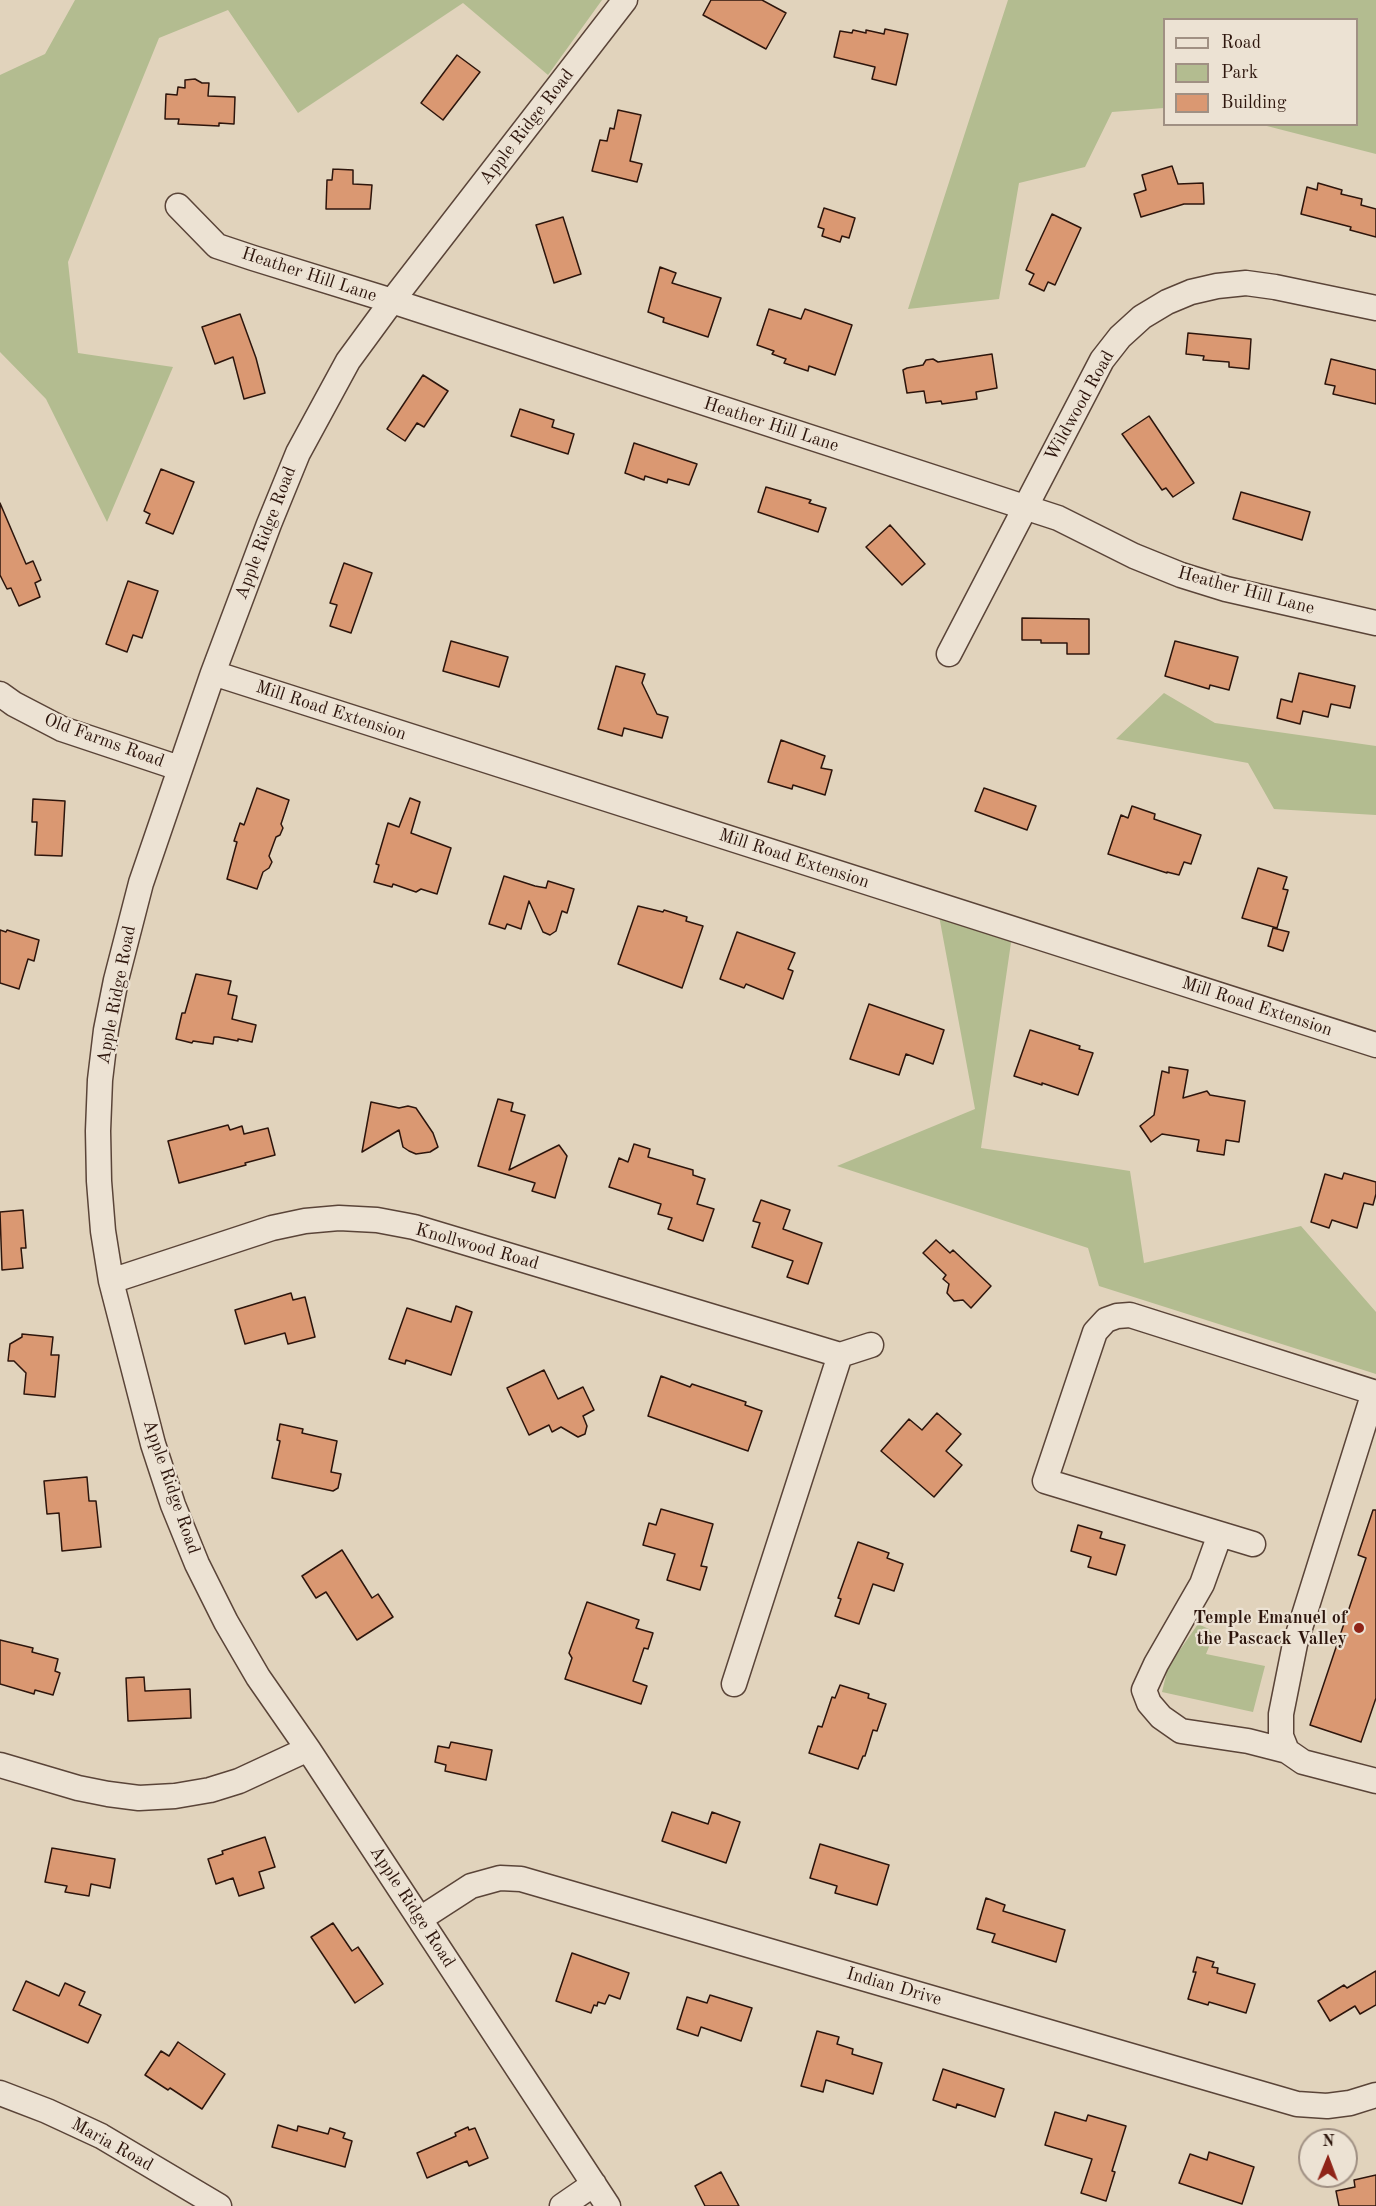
<!DOCTYPE html>
<html>
<head>
<meta charset="utf-8">
<style>
  body { margin:0 }
  #map { position:relative; width:1376px; height:2206px; overflow:hidden; background:#e1d3bc; font-family:"Old Standard TT",serif }
  canvas { display:block }
  .legend { position:absolute; left:1163px; top:18px; width:195px; height:108px; box-sizing:border-box; background:#ece2d3; border:2px solid #a09083; margin:0; padding:8px 10px; list-style:none; font-size:18px; color:#2d150c }
  .legend li { display:flex; align-items:center; gap:12px; height:30px }
  .legend b { width:30px; border:2px solid #a09083 }
  .north { position:absolute; left:1298px; top:2128px; width:60px; height:60px; box-sizing:border-box; background:#ece2d3; border:2px solid #a09083; border-radius:50%; rotate:1deg; font-size:16px; font-weight:700; line-height:24px; text-align:center; color:#2d150c }
  .north::after { content:''; display:block; margin:auto; width:21px; height:27px; background:#8f2418; clip-path:polygon(50% 0,100% 100%,50% 72%,0 100%) }
</style>
</head>
<body>
<div id="map">
<canvas width="1376" height="2206"></canvas>
<ul class="legend">
<li><b style="height:8px;background:#ece2d3"></b>Road</li>
<li><b style="height:16px;background:#b3bc90"></b>Park</li>
<li><b style="height:16px;background:#da9872"></b>Building</li>
</ul>
<div class="north">N</div>
</div>
<script>
const context = document.querySelector('canvas').getContext('2d');
context.lineJoin = 'round';
function fill(path, color) { context.fillStyle = color; context.fill(path, 'evenodd'); }
const toPath = rows => new Path2D(rows.map(r => 'M' + r).join(''));
function trace(path, color, width, dash) { context.strokeStyle = color; context.lineWidth = width; context.lineCap = dash ? 'butt' : 'round'; context.setLineDash(dash || []); context.stroke(path); }
function write(font, color, halo, rows, align = 'center') {
  context.font = font + ' "Old Standard TT",serif'; context.lineWidth = 4.5; context.setLineDash([]); context.textBaseline = 'middle'; context.strokeStyle = halo; context.fillStyle = color; for (const [text, x, y, turn = 0] of rows) {
    context.save(); context.translate(x, y); context.rotate((+turn || 0) * Math.PI / 180); context.textAlign = isNaN(turn) ? turn : align; if (halo) context.strokeText(text, 0, 0); context.fillText(text, 0, 0); context.restore();
  }
}
fill(toPath([
  [75,0,602,0,548,75,463,3,298,113,228,10,159,38,68,262,78,353,173,367,107,522,46,399,0,352,0,75,45,54],
  [1008,0,1376,0,1376,154,1263,125,1356,124,1356,20,1164,20,1164,108,1112,112,1085,167,1019,183,999,299,908,309],
  [1164,693,1215,723,1376,746,1376,815,1274,809,1248,763,1116,739],
  [937,905,1013,929,981,1148,1130,1171,1144,1263,1301,1226,1376,1312,1376,1374,1099,1286,1088,1248,837,1166,975,1109],
  [1198,1624,1209,1629,1212,1634,1213,1637,1206,1654,1265,1666,1253,1712,1162,1692,1168,1667]
]), '#b3bc90');
const building = toPath([
  [711,0,762,0,786,13,766,49,703,15,711,0],
  [885,29,908,34,896,85,872,79,875,67,834,57,840,31,852,33,853,30,866,33,866,30,884,34,885,29],
  [457,55,480,72,443,120,421,103,457,55],
  [195,79,202,83,209,83,208,96,235,97,234,124,219,123,219,126,178,124,179,119,165,119,166,94,177,95,178,87,185,88,185,80,195,79],
  [618,110,641,115,630,161,642,164,637,182,592,171,600,140,607,141,610,128,614,129,618,110],
  [1172,166,1178,184,1203,183,1204,204,1184,204,1141,217,1134,194,1146,190,1142,175,1172,166],
  [333,169,353,170,353,184,372,185,370,209,326,209,327,180,332,180,333,169],
  [1318,183,1342,190,1341,194,1362,199,1361,205,1376,209,1376,237,1350,230,1351,227,1301,214,1307,187,1317,190,1318,183],
  [824,208,855,218,849,238,842,236,840,242,822,236,824,229,818,227,824,208],
  [1052,214,1081,228,1055,285,1048,282,1044,291,1029,284,1034,274,1026,270,1052,214],
  [563,217,581,274,554,283,536,225,563,217],
  [660,267,676,273,672,283,721,298,708,337,663,322,664,318,648,312,660,267],
  [769,309,801,319,805,309,852,325,835,375,809,366,808,371,784,363,786,359,772,354,774,351,757,345,769,309],
  [240,314,256,358,265,393,244,399,233,357,215,364,202,327,240,314],
  [1188,333,1251,339,1249,369,1229,367,1229,362,1203,360,1204,356,1186,354,1188,333],
  [992,354,997,388,976,392,977,399,942,404,941,401,926,403,924,391,907,393,903,370,907,368,923,365,926,360,933,359,938,362,992,354],
  [1331,359,1376,370,1376,404,1333,394,1335,386,1325,384,1331,359],
  [423,375,448,391,424,427,417,423,405,441,387,429,423,375],
  [520,409,554,420,552,427,574,434,568,454,511,436,520,409],
  [1149,416,1194,483,1173,497,1166,488,1162,490,1122,434,1149,416],
  [634,443,697,464,689,485,668,479,667,483,645,476,644,480,625,473,634,443],
  [161,469,194,482,173,534,146,523,150,514,144,511,161,469],
  [766,487,811,500,809,503,826,508,818,532,758,512,766,487],
  [1241,492,1310,512,1302,540,1233,519,1241,492],
  [0,503,26,564,33,561,41,580,35,583,40,597,19,606,11,588,7,589,0,575,0,503],
  [890,525,925,564,902,585,866,547,890,525],
  [344,563,372,573,351,633,330,626,337,605,330,603,344,563],
  [128,581,158,591,142,638,133,635,127,652,106,644,128,581],
  [1022,618,1089,619,1089,654,1067,654,1067,643,1041,643,1041,640,1022,640,1022,618],
  [451,641,508,657,499,687,443,671,451,641],
  [1175,641,1238,657,1229,690,1210,685,1209,689,1165,676,1175,641],
  [616,666,645,674,642,683,657,714,668,717,662,738,624,728,622,736,598,729,616,666],
  [1299,673,1355,686,1350,708,1331,704,1328,717,1303,711,1300,724,1277,718,1281,699,1292,702,1299,673],
  [781,740,825,756,821,768,832,770,825,795,793,785,792,789,768,782,781,740],
  [257,788,289,800,281,824,283,828,280,835,276,837,269,856,272,862,269,868,263,872,257,889,227,879,237,842,234,841,240,823,244,825,257,788],
  [984,788,1036,806,1027,830,975,811,984,788],
  [410,798,420,802,411,833,451,848,437,894,421,889,416,892,393,884,392,887,374,882,379,865,376,864,388,823,399,827,410,798],
  [33,799,65,801,62,856,35,855,37,822,32,822,33,799],
  [1132,806,1155,814,1154,819,1201,835,1191,864,1184,862,1179,875,1167,872,1167,873,1108,854,1121,815,1128,818,1132,806],
  [1258,868,1287,877,1283,889,1288,890,1277,928,1242,918,1258,868],
  [504,876,535,886,546,888,548,881,574,889,567,913,562,911,556,931,550,935,543,932,529,901,521,929,507,924,505,929,489,924,504,876],
  [638,906,663,912,664,910,687,917,686,921,703,926,682,988,618,964,638,906],
  [1273,928,1289,932,1283,951,1268,946,1273,928],
  [0,930,6,932,7,930,39,940,34,961,28,959,19,989,0,983,0,930],
  [737,932,795,953,788,969,793,971,783,999,746,984,744,988,720,979,737,932],
  [196,974,231,981,228,994,237,996,232,1019,256,1025,252,1042,238,1039,238,1041,218,1037,214,1037,213,1044,193,1041,192,1043,176,1039,182,1013,185,1013,196,974],
  [869,1004,944,1030,933,1064,906,1054,899,1075,850,1059,869,1004],
  [1030,1030,1080,1046,1079,1049,1093,1053,1078,1095,1042,1083,1042,1085,1014,1076,1030,1030],
  [1169,1067,1188,1070,1183,1098,1207,1091,1210,1095,1245,1101,1239,1142,1226,1140,1224,1155,1197,1151,1199,1140,1162,1134,1151,1142,1140,1126,1154,1115,1162,1071,1169,1073,1169,1067],
  [498,1099,513,1103,511,1111,525,1115,509,1170,559,1145,567,1156,555,1198,532,1191,535,1183,478,1166,498,1099],
  [371,1102,399,1108,408,1106,416,1108,433,1133,438,1147,430,1152,416,1154,409,1151,403,1147,399,1130,362,1152,371,1102],
  [228,1125,230,1130,242,1126,244,1134,268,1128,275,1155,245,1163,246,1165,179,1183,168,1141,228,1125],
  [634,1144,650,1149,648,1157,693,1170,693,1175,705,1179,697,1204,714,1209,703,1241,668,1229,672,1218,658,1214,661,1204,609,1187,619,1158,628,1162,634,1144],
  [1344,1173,1376,1182,1376,1194,1373,1205,1364,1203,1357,1228,1332,1220,1329,1228,1311,1222,1325,1174,1342,1179,1344,1173],
  [761,1200,790,1210,783,1229,822,1243,808,1284,787,1277,793,1261,752,1247,760,1223,753,1221,761,1200],
  [23,1210,26,1248,21,1248,23,1268,2,1270,0,1212,23,1210],
  [936,1240,950,1253,953,1250,991,1286,971,1308,963,1300,954,1301,947,1293,949,1284,943,1279,946,1275,923,1253,936,1240],
  [291,1293,293,1300,305,1297,315,1337,288,1344,285,1333,245,1344,235,1310,291,1293],
  [456,1306,472,1312,451,1375,406,1360,405,1364,389,1359,407,1308,451,1322,456,1306],
  [22,1334,53,1337,51,1355,59,1355,55,1397,24,1394,26,1373,14,1361,8,1361,10,1344,22,1337,22,1334],
  [544,1370,558,1399,583,1387,594,1410,583,1416,587,1426,585,1434,578,1437,561,1427,552,1432,549,1425,529,1435,507,1388,544,1370],
  [661,1376,690,1387,692,1384,746,1402,745,1405,762,1411,748,1451,648,1416,661,1376],
  [937,1413,961,1434,946,1451,962,1465,934,1497,881,1451,909,1419,922,1430,937,1413],
  [280,1424,303,1429,302,1433,337,1441,331,1472,341,1474,338,1488,333,1491,272,1478,280,1441,277,1440,280,1424],
  [87,1477,89,1501,96,1501,101,1547,62,1551,59,1513,47,1514,44,1481,87,1477],
  [661,1509,713,1524,701,1566,707,1567,700,1590,667,1580,675,1554,643,1545,649,1523,656,1525,661,1509],
  [1373,1510,1376,1510,1376,1698,1361,1742,1310,1725,1366,1558,1358,1555,1373,1510],
  [1078,1525,1102,1532,1100,1538,1125,1545,1116,1575,1088,1567,1091,1557,1071,1551,1078,1525],
  [858,1542,889,1553,887,1558,903,1564,894,1591,873,1584,859,1624,835,1616,841,1599,838,1598,858,1542],
  [342,1550,372,1598,378,1594,393,1617,357,1640,326,1592,316,1598,302,1576,342,1550],
  [587,1602,639,1620,636,1628,653,1633,648,1649,644,1648,633,1681,647,1686,641,1704,565,1679,572,1658,569,1653,587,1602],
  [0,1640,33,1648,32,1652,58,1659,55,1671,60,1673,53,1695,35,1690,34,1694,0,1684,0,1640],
  [144,1677,145,1691,190,1689,191,1718,128,1721,126,1678,144,1677],
  [840,1685,869,1694,868,1698,886,1704,877,1731,873,1730,865,1756,863,1756,858,1769,809,1753,818,1726,822,1727,832,1697,835,1698,840,1685],
  [451,1742,492,1750,486,1780,445,1771,446,1765,435,1762,438,1746,449,1748,451,1742],
  [672,1812,708,1824,712,1812,740,1822,726,1863,662,1841,672,1812],
  [265,1837,275,1867,259,1872,264,1888,239,1896,233,1878,216,1884,208,1859,223,1854,222,1851,265,1837],
  [820,1844,889,1865,877,1905,835,1893,837,1886,810,1878,820,1844],
  [52,1848,115,1859,110,1888,91,1884,89,1896,65,1892,67,1886,45,1882,52,1848],
  [986,1898,1005,1905,1003,1911,1065,1930,1056,1962,992,1942,995,1934,977,1929,986,1898],
  [333,1923,352,1951,358,1947,383,1984,355,2003,311,1937,333,1923],
  [572,1953,629,1973,620,1999,609,1995,605,2004,598,2002,597,2006,594,2005,591,2013,556,2001,572,1953],
  [1197,1957,1214,1962,1212,1967,1218,1968,1217,1973,1255,1984,1246,2013,1209,2002,1208,2005,1188,1999,1196,1972,1193,1972,1197,1957],
  [1376,1971,1376,2005,1360,2014,1355,2006,1330,2021,1318,2001,1344,1985,1347,1988,1376,1971],
  [26,1981,59,1996,65,1983,85,1992,79,2005,101,2015,88,2043,13,2010,26,1981],
  [710,1995,752,2008,741,2041,701,2027,698,2036,677,2029,687,1997,707,2003,710,1995],
  [817,2031,839,2037,837,2044,853,2049,852,2054,882,2063,873,2094,826,2080,823,2092,801,2086,817,2031],
  [178,2042,225,2074,202,2109,170,2088,168,2090,145,2075,161,2051,169,2056,178,2042],
  [943,2069,1004,2089,995,2117,957,2104,956,2108,933,2100,943,2069],
  [1055,2112,1086,2121,1088,2115,1126,2126,1112,2171,1115,2172,1106,2201,1081,2193,1092,2159,1045,2145,1055,2112],
  [278,2125,297,2131,298,2126,328,2134,330,2128,345,2133,343,2138,352,2141,345,2167,272,2147,278,2125],
  [468,2127,469,2130,475,2128,488,2158,469,2166,467,2161,427,2178,417,2153,456,2136,455,2133,468,2127],
  [1209,2152,1254,2167,1242,2204,1179,2183,1190,2154,1207,2160,1209,2152],
  [721,2172,739,2206,705,2206,695,2186,721,2172],
  [1376,2175,1376,2206,1339,2206,1336,2191,1355,2187,1354,2180,1376,2175]
]);
fill(building, '#da9872');
trace(building, '#2d150c', 1.5);
const minor = toPath([
  [178,206,217,246,253,258,392,301,1058,518,1134,556,1181,575,1226,589,1376,623],
  [949,654,1102,360,1120,337,1142,317,1167,302,1191,292,1217,286,1246,283,1275,287,1376,308],
  [213,673,1376,1045],
  [0,694,14,704,62,729,179,768],
  [111,1281,272,1228,305,1221,339,1218,377,1220,414,1227,840,1355],
  [1374,1392,1295,1644,1281,1714,1281,1736,1287,1751,1303,1762,1376,1781],
  [1220,1534,1202,1584,1156,1664,1144,1690,1149,1703,1161,1717,1181,1731,1248,1741,1287,1751],
  [1253,1544,1045,1481,1095,1332,1106,1320,1117,1316,1130,1315,1376,1393],
  [734,1684,840,1355,871,1345],
  [0,1765,78,1788,108,1794,139,1798,175,1796,210,1790,239,1781,308,1749],
  [420,1919,471,1886,500,1878,521,1879,1297,2104,1327,2106,1350,2103,1376,2095],
  [0,2093,47,2111,101,2136,219,2206],
  [562,2206,594,2184],
  [608,2206,308,1749,258,1677,226,1622,197,1564,173,1505,153,1444,111,1281,103,1231,99,1181,98,1131,100,1080,106,1030,116,980,141,883,213,673,269,524,298,453,348,361,392,301,625,0]
]);
trace(minor, '#5a4438', 27);
trace(minor, '#ece2d3', 24);
for (const [x, y, r, color] of [
  [1359,1628,6,"#8f2418"]
]) { const dot = new Path2D(); dot.arc(x, y, r, 0, 2 * Math.PI); context.fillStyle = color; context.fill(dot); trace(dot, '#ece2d3', 2); }
write('18px', '#2d150c', '#ece2d3', [
  ["Apple Ridge Road",527,127,-52],
  ["Heather Hill Lane",309,275,18],
  ["Wildwood Road",1080,406,-61],
  ["Heather Hill Lane",771,425,18],
  ["Apple Ridge Road",266,533,-69],
  ["Heather Hill Lane",1246,591,15],
  ["Mill Road Extension",331,711,18],
  ["Old Farms Road",104,741,20],
  ["Mill Road Extension",794,859,18],
  ["Apple Ridge Road",117,995,-79],
  ["Mill Road Extension",1257,1007,18],
  ["Knollwood Road",477,1247,16],
  ["Apple Ridge Road",171,1487,71],
  ["Apple Ridge Road",412,1907,57],
  ["Indian Drive",894,1987,16],
  ["Maria Road",112,2145,29]
]);
write('bold 18px', '#2d150c', '#ece2d3', [
  ["Temple Emanuel of",1347,1618],
  ["the Pascack Valley",1347,1639]
], 'right');
</script>
</body>
</html>
